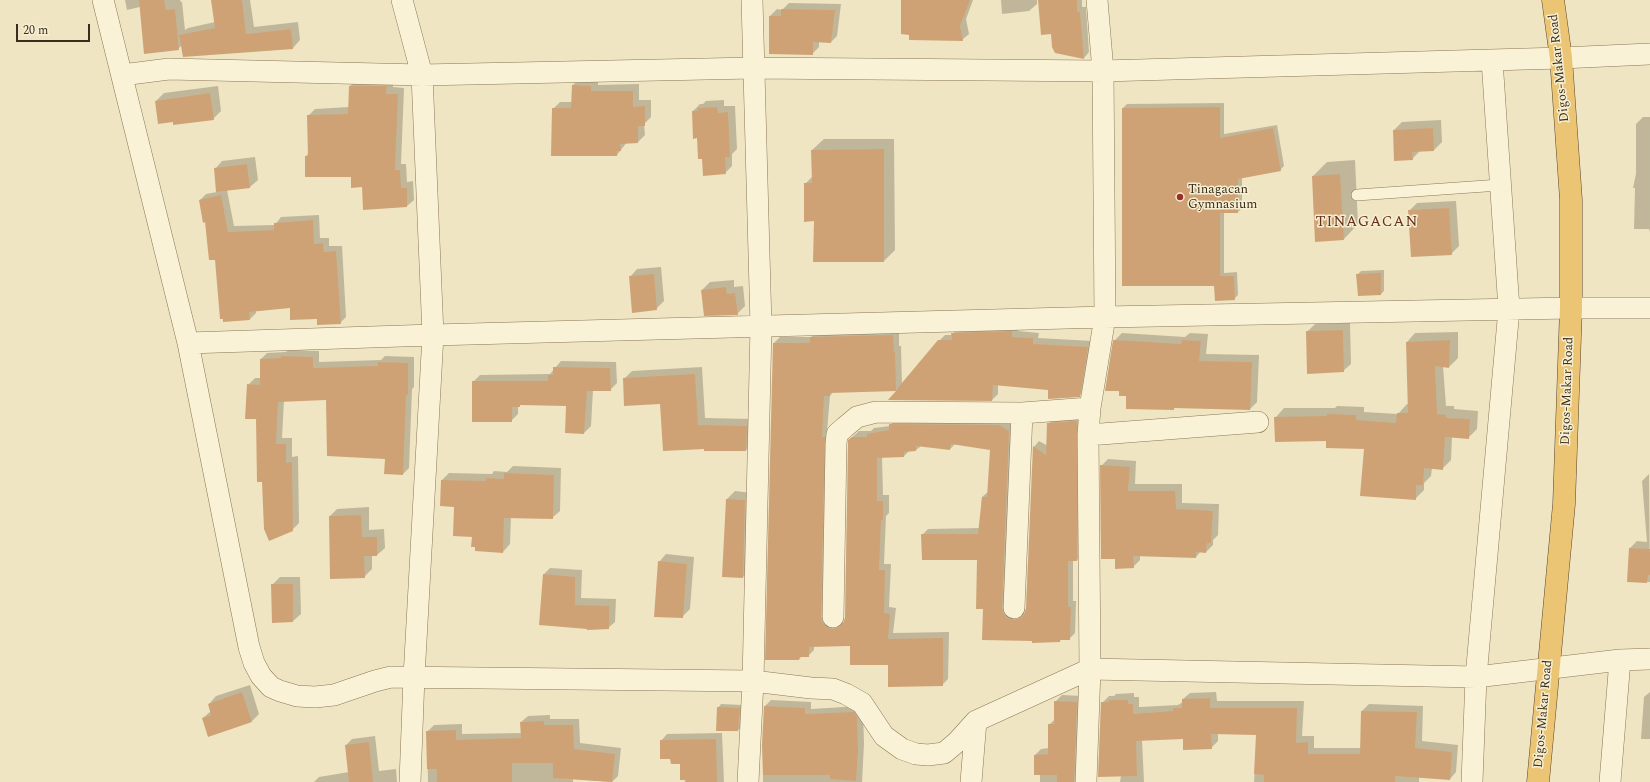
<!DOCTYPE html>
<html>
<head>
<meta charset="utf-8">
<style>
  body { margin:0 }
  #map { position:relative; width:1650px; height:782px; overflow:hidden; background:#f0e5c2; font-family:Spectral,serif }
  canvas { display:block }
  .scale { position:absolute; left:16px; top:24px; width:74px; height:18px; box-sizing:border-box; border:2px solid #392d1d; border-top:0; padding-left:5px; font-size:12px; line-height:14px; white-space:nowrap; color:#392d1d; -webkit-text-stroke:3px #f7efd2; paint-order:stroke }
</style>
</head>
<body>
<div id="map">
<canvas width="1650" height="782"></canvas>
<div class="scale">20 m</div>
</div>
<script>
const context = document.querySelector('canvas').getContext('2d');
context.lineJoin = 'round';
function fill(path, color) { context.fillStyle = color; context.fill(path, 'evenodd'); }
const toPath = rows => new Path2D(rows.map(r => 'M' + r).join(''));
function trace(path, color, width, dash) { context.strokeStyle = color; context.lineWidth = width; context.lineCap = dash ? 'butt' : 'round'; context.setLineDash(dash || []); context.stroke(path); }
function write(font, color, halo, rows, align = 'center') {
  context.font = font + ' Spectral,serif'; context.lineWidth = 3; context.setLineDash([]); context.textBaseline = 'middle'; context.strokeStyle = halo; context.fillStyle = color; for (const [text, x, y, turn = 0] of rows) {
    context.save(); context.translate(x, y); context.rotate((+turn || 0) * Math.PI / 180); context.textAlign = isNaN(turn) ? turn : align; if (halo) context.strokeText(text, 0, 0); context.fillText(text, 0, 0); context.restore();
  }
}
fill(toPath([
  [125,0,180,0,181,2,182,2,185,30,188,28,215,22,212,0,250,0,254,27,298,22,300,40,293,48,182,45,178,49,140,7,127,10],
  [902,0,973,0,966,19,969,34,962,40],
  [1001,0,1037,0,1037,4,1029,11,1002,14],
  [1040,0,1082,0,1082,7,1086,7,1089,52,1084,58,1052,33],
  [789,3,841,4,837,36,831,42,819,41,819,47,812,54,770,16,777,9,782,10],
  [580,78,598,79,598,85,639,84,639,100,651,100,651,117,644,124,645,135,638,142,627,142,617,155,552,155,553,109,560,102,573,102,573,85],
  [357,79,393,80,393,87,404,88,401,164,406,164,407,182,413,181,414,200,407,206,363,186,352,176,306,156,309,153,308,116,315,109,349,107,350,86],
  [218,86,221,111,213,119,174,120,156,101,164,93],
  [724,100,724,106,735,106,737,149,732,154,732,166,725,173,703,158,693,111,700,104,703,104,706,101],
  [1224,103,1224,134,1277,125,1284,166,1280,170,1242,177,1242,208,1238,212,1224,212,1224,273,1237,272,1238,295,1234,299,1215,285,1123,108,1127,104],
  [1643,117,1650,117,1650,232,1649,229,1634,229,1635,188,1633,188,1636,174,1636,124],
  [1441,120,1442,142,1434,150,1420,151,1412,159,1394,130,1402,122],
  [824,139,894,139,895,250,884,261,815,220,805,184,813,176,812,150],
  [255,157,258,180,250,187,227,190,234,226,275,225,281,217,319,215,320,238,329,238,329,246,342,246,346,317,340,323,318,318,291,307,256,311,256,313,250,319,216,259,200,200,206,194,217,192,215,169,222,161],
  [1355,160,1358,224,1344,239,1313,176,1327,162],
  [1456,201,1459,246,1451,254,1409,211,1417,203],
  [661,267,664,301,656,309,630,277,637,269],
  [1384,270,1384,291,1381,294,1358,274,1361,271],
  [734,280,734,287,743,286,745,306,737,314,702,290,710,282],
  [1350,323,1351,364,1343,371,1307,332,1315,324],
  [1018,326,1018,331,1039,333,1038,338,1093,341,1085,390,1079,396,1049,389,998,384,998,394,992,400,898,389,833,392,830,396,827,431,830,431,839,623,844,622,846,617,849,440,859,431,871,431,874,428,890,426,896,418,1005,419,1015,425,1020,614,1025,613,1027,609,1034,447,1039,441,1048,446,1048,424,1054,418,1083,415,1083,554,1077,560,1073,560,1073,601,1076,601,1075,633,1069,639,1062,639,1060,641,1033,640,984,608,978,559,922,535,928,529,980,528,982,497,989,491,991,449,955,444,950,449,921,446,916,450,909,451,904,456,882,457,883,495,889,495,889,513,886,516,884,564,891,564,889,607,896,608,893,633,949,632,948,679,942,685,889,664,850,645,814,646,814,650,808,656,802,656,799,659,774,343,780,337,811,337,817,331,899,329,899,346,901,346,902,385,939,341,945,335,952,335,958,328],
  [1458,332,1458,358,1449,367,1443,366,1446,406,1454,406,1454,409,1478,411,1477,429,1468,438,1452,437,1451,460,1442,469,1432,468,1431,476,1424,483,1424,490,1415,499,1365,449,1327,440,1276,417,1284,408,1335,408,1337,406,1364,407,1364,412,1398,414,1407,404,1409,404,1407,342,1415,333],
  [1122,333,1185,337,1190,333,1208,334,1206,354,1259,355,1257,402,1250,409,1175,407,1174,409,1127,395,1114,341],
  [288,350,319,351,319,362,381,360,385,356,414,357,414,387,412,389,409,468,403,474,327,399,284,400,282,438,292,438,292,457,298,456,299,523,292,530,263,481,257,418,248,385,255,378,261,378,261,359,267,353,286,352],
  [561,361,616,362,617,383,610,390,593,390,591,426,584,433,566,432,567,405,522,404,518,406,518,414,511,421,473,382,480,375,550,374],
  [702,367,705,418,754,419,753,443,746,450,705,450,661,403,624,379,632,371],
  [1108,459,1136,461,1135,484,1182,484,1182,503,1219,504,1218,535,1213,540,1213,545,1206,552,1201,551,1196,557,1140,555,1140,560,1133,567,1115,558,1101,466],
  [513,466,561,468,560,511,552,518,511,517,510,544,503,552,473,536,442,480,449,473,492,474,494,471,507,472],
  [1649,474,1650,582,1628,581,1630,548,1637,541,1647,542,1642,481],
  [735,491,752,493,751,569,743,577,727,499],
  [369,507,369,530,384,529,385,548,377,555,372,555,372,569,364,577,330,516,337,509],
  [666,554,694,557,690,609,682,617,659,562],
  [550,568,582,570,581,598,616,599,615,622,608,628,588,629,544,574],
  [280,577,300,577,301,614,293,621,272,585],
  [250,685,259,714,252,721,203,718,211,711,209,704,216,696],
  [1216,692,1217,701,1304,701,1302,736,1314,736,1314,748,1361,748,1362,711,1369,704,1423,706,1422,741,1458,745,1456,772,1450,779,1419,776,1419,782,1254,782,1257,734,1218,733,1218,741,1211,748,1184,738,1142,740,1144,782,1120,782,1121,776,1102,703,1109,696,1114,696,1116,694,1134,693,1134,697,1139,697,1139,707,1178,705,1183,702,1183,699,1190,693],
  [1650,692,1650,739,1641,739,1644,697],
  [1062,695,1083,696,1082,782,1040,782,1040,774,1035,774,1035,755,1041,749,1049,748,1049,725,1055,719,1055,702],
  [771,700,811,702,811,709,860,706,863,710,864,744,862,782,763,782,763,745,765,706],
  [721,704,743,705,742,727,738,730,717,730,718,708],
  [550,715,550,719,579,719,580,743,621,748,618,776,612,782,573,779,573,782,428,782,427,732,434,725,462,724,462,734,522,733,521,722,528,716],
  [722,733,724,782,685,782,681,763,671,758,661,741,667,734],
  [375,736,379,771,396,769,397,782,314,782,319,777,349,772,346,745,352,739]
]), '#0003');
fill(toPath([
  [139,0,164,0,166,10,175,9,179,50,144,54],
  [211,0,242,0,246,34,291,29,293,49,183,57,179,35,215,28],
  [901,0,970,0,960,26,963,41,909,40,909,35,901,34],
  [1038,0,1077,0,1077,12,1080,12,1084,59,1055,53,1052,47,1051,34,1041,35],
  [781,9,835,10,831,43,813,42,813,55,769,54,769,16,781,16],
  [572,85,591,86,591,91,633,91,633,107,645,106,645,126,638,126,638,143,620,144,621,151,617,151,617,156,551,156,552,108,571,108],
  [349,86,387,86,386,94,398,94,395,170,400,170,401,188,407,188,407,207,363,210,362,187,351,188,351,177,305,177,305,156,308,156,307,115,348,114],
  [210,93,214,120,173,125,173,122,158,124,155,101],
  [717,107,718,113,728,112,730,157,725,157,726,174,703,176,702,159,698,159,697,138,693,139,692,111,698,111,698,108],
  [1220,107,1220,138,1273,128,1281,171,1238,179,1238,213,1220,213,1220,276,1234,276,1235,300,1215,301,1214,286,1122,286,1122,108],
  [1433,128,1434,151,1412,152,1413,160,1394,161,1393,130],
  [884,149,884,262,813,262,814,221,804,222,804,183,812,183,811,150],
  [247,164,250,188,216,192,214,168],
  [1340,174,1344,240,1315,242,1312,176],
  [221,195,228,232,274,230,274,223,313,220,314,244,323,243,324,252,336,251,341,324,317,325,317,319,290,320,290,308,249,312,250,320,223,322,223,319,220,319,215,260,209,260,205,222,203,223,199,200],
  [1449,208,1452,255,1411,257,1408,210],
  [1381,273,1381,295,1358,296,1356,274],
  [654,274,657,310,632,313,629,276],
  [726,287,727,294,735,293,738,315,704,316,701,290],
  [1343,330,1344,372,1307,374,1306,331],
  [1012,331,1012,337,1033,338,1033,344,1088,347,1080,397,1048,399,1048,390,993,385,992,401,888,400,896,391,830,393,830,396,824,396,822,437,825,437,821,617,822,622,827,627,832,629,839,627,843,623,845,618,848,445,848,440,852,437,867,437,867,434,889,430,889,424,999,425,1009,431,1002,608,1003,613,1007,618,1014,620,1020,618,1024,615,1026,608,1033,446,1046,455,1047,423,1077,421,1077,561,1068,561,1068,607,1071,607,1070,640,1060,640,1060,642,1032,643,1032,641,982,640,983,609,976,609,977,560,922,560,921,534,978,534,982,497,987,497,990,450,951,444,950,450,916,446,916,451,904,452,904,457,877,458,877,501,883,501,883,520,881,520,879,570,885,570,884,613,890,614,888,639,943,638,943,686,888,687,888,665,850,665,850,646,809,647,809,657,800,657,799,660,765,660,773,343,810,343,810,337,893,335,894,352,895,352,896,390,938,340,952,340,951,333],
  [1113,340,1181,344,1182,340,1201,341,1199,361,1252,362,1250,410,1174,408,1174,410,1126,409,1126,396,1119,396,1119,391,1105,391],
  [1450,340,1449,368,1435,366,1437,414,1446,415,1446,418,1470,419,1469,439,1445,437,1443,470,1424,468,1423,485,1416,485,1416,500,1360,496,1364,449,1326,448,1326,441,1275,442,1274,417,1327,416,1327,414,1356,415,1356,420,1396,423,1397,413,1408,413,1406,342],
  [281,356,313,357,313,368,378,366,378,362,408,363,408,395,406,395,403,475,384,474,385,459,327,456,326,400,278,402,276,444,286,444,286,463,292,462,293,531,269,541,264,529,262,482,257,482,256,419,245,419,247,384,260,385,260,359,281,358],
  [553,367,610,368,611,391,587,391,584,434,565,433,566,406,520,405,520,407,512,407,512,422,472,422,472,381,548,381,548,375,553,375],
  [695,374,698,425,747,426,746,451,704,451,704,449,663,451,660,404,624,406,623,378],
  [1100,465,1130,467,1128,491,1175,491,1176,509,1213,511,1211,543,1207,543,1206,553,1196,552,1196,558,1133,556,1134,568,1115,569,1115,559,1101,559],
  [504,473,554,475,553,519,504,518,503,553,475,551,475,547,471,547,472,537,453,536,454,507,440,506,441,480,486,481,486,478,504,479],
  [726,499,745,500,743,578,722,577],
  [361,515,362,537,377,537,377,556,364,556,365,578,330,579,329,516],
  [1629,548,1650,549,1650,575,1648,575,1647,583,1627,582],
  [658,561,687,564,683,618,654,617],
  [543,574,575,577,575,605,609,606,609,629,587,630,587,629,539,625],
  [271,584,293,584,293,622,272,623],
  [242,692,252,722,208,737,202,718,211,715,208,704],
  [1210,698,1210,708,1297,708,1296,743,1308,742,1308,754,1360,754,1361,711,1417,712,1415,748,1452,752,1450,780,1395,776,1395,782,1264,782,1264,775,1254,774,1256,735,1211,734,1212,749,1183,750,1183,739,1136,741,1137,776,1098,777,1101,702,1109,702,1109,700,1128,700,1128,704,1133,704,1133,714,1173,711,1173,708,1182,708,1182,699],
  [1054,701,1077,702,1074,782,1057,782,1057,775,1034,775,1034,755,1048,754,1048,724,1054,724],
  [764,706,805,708,805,714,854,712,857,717,858,751,856,781,830,779,830,775,763,775,762,745],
  [717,707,740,708,738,731,716,731],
  [544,721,544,725,573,725,574,749,615,754,612,782,553,778,553,763,512,763,512,782,437,782,437,769,427,769,426,731,456,730,456,740,521,738,520,722],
  [716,739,717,782,686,782,686,780,680,780,680,764,671,764,670,759,660,759,660,740],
  [369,742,373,782,349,782,345,745]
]), '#cfa276');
const service = toPath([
  [1357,195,1500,185]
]);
const minor = toPath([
  [103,0,188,343,249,647,254,663,261,676,271,687,280,691,297,696,315,697,334,695,375,681,391,677,753,681,811,688,833,689,846,694,862,703,884,736,902,749,916,754,928,755,944,753,957,742,976,721,1090,669,1476,677,1620,660,1650,659],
  [402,0,422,75,433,335,414,677,410,782],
  [122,75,169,69,422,75,753,68,1103,71,1561,58,1650,54],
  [188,343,433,335,1105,317,1571,308,1650,308],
  [1088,435,1258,422],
  [1014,608,1022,413],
  [833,617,836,444,837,434,845,427,857,417,876,412,1022,413,1090,408],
  [748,782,753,681,761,326,752,0],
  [971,782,976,721],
  [1086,782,1090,669,1088,435,1090,408,1105,317,1103,71,1097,0],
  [1472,782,1476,677,1509,309,1492,60],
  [1610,782,1620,660]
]);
const trunk = toPath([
  [1538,782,1564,504,1571,308,1571,200,1561,58,1553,0]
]);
trace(service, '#8a7758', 12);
trace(minor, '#8a7758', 22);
trace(trunk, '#58442d', 23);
trace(service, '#faf2d6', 11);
trace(minor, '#faf2d6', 21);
trace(trunk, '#ebc574', 22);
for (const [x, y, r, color] of [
  [1180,197,4,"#9b2e26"]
]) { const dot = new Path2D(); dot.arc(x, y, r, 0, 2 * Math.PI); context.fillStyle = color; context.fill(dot); trace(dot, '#f7efd2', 1.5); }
write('13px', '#392d1d', '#f7efd2', [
  ["Digos-Makar Road",1560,68,-96],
  ["Digos-Makar Road",1568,391,-88],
  ["Digos-Makar Road",1544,714,-85]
]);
write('13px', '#392d1d', '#f7efd2', [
  ["Tinagacan",1188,190],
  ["Gymnasium",1188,205]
], 'left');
context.letterSpacing = '1px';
write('15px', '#67311b', '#f7efd2', [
  ["TINAGACAN",1367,223]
]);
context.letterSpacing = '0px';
</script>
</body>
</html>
